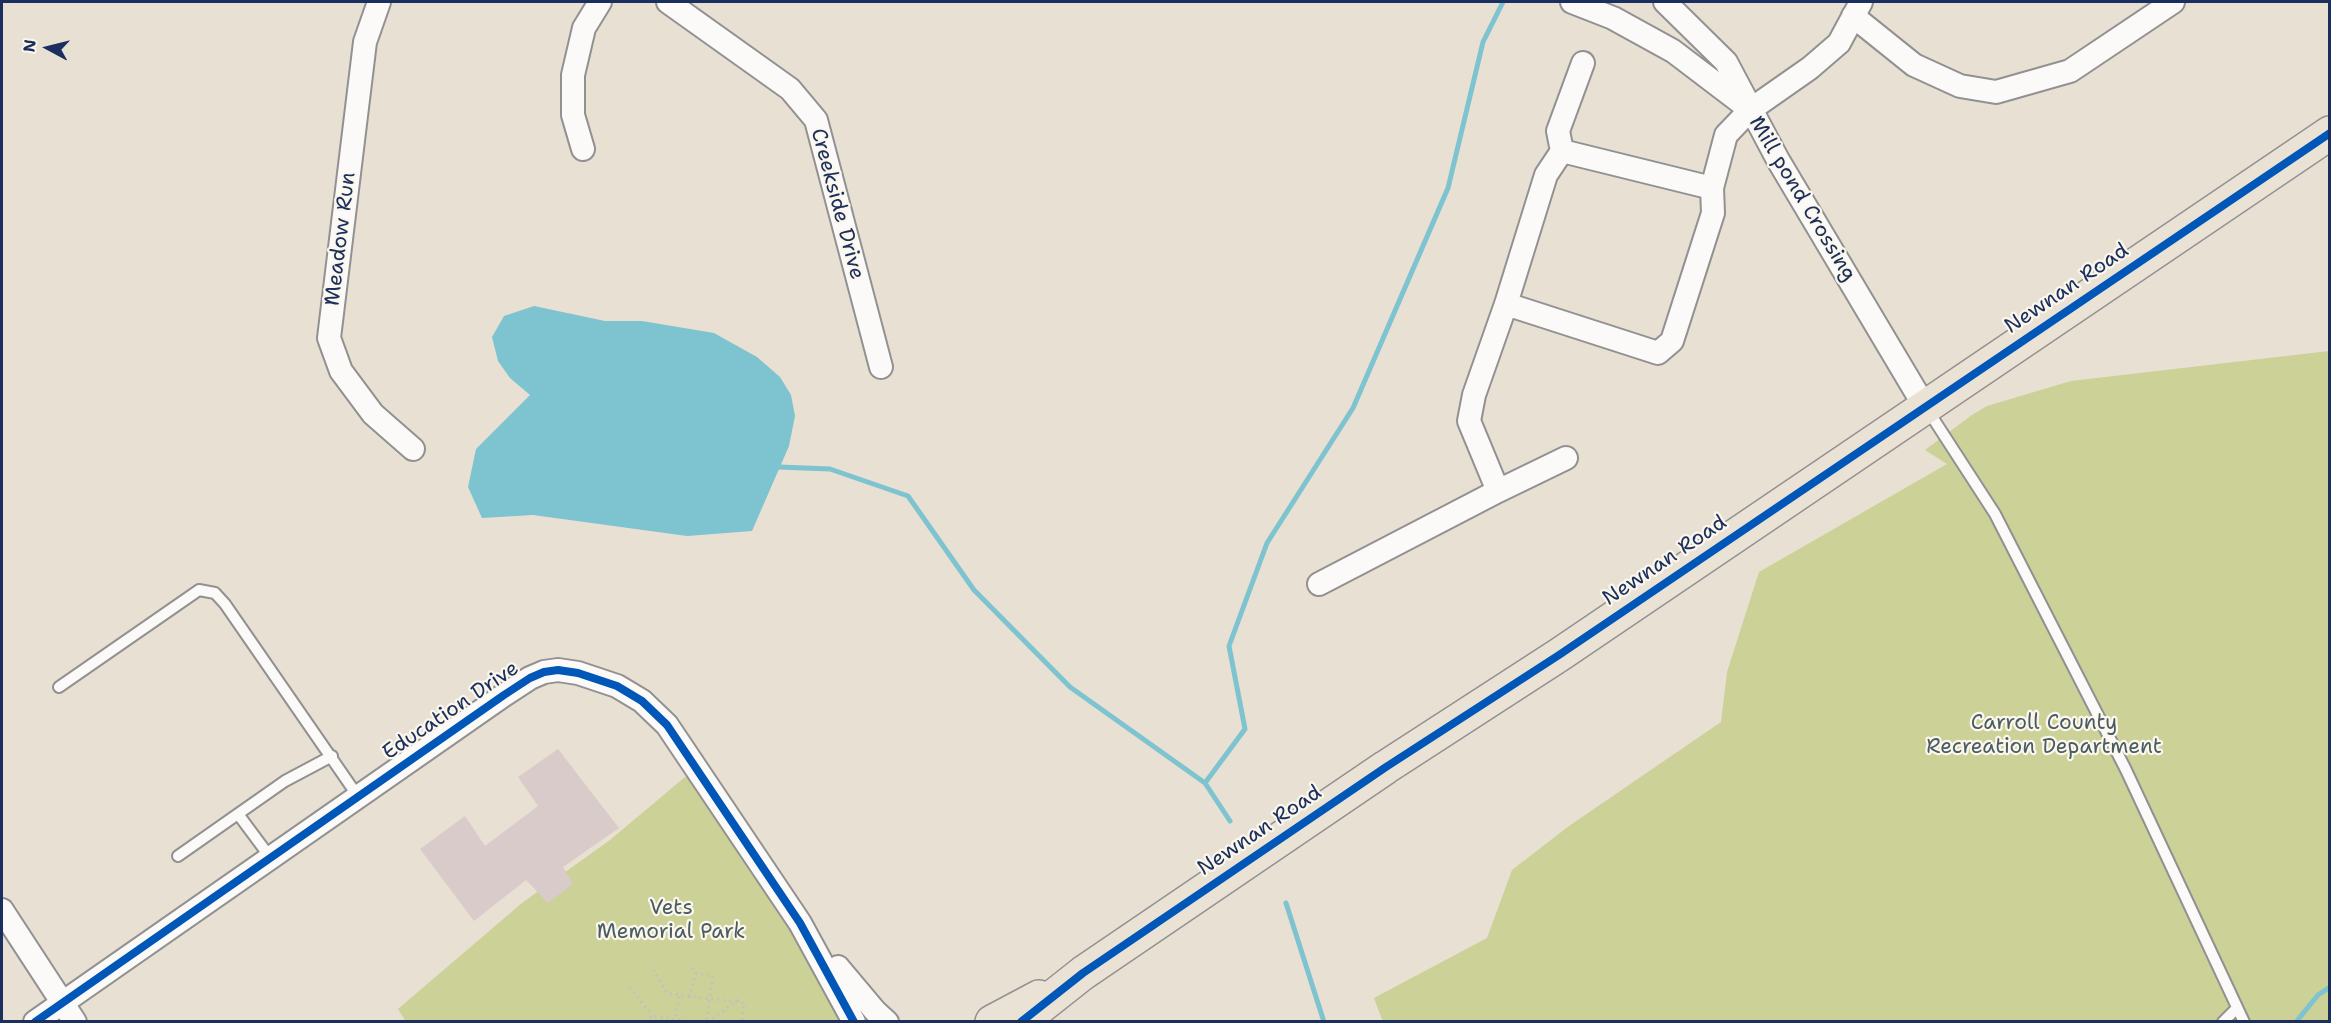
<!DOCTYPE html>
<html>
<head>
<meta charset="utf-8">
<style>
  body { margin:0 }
  #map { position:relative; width:2331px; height:1023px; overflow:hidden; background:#e8e0d2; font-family:"Shantell Sans",sans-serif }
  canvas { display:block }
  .frame { position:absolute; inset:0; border:3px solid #1b2f5e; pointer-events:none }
  .north { position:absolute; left:18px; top:18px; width:60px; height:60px; -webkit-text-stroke:4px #fbf7ec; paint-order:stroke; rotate:277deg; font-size:16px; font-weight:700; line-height:24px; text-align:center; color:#1b2f5e }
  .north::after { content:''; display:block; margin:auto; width:21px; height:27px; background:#1b2f5e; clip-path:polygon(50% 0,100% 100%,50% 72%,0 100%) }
</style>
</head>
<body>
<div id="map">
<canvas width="2331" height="1023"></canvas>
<div class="frame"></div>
<div class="north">N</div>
</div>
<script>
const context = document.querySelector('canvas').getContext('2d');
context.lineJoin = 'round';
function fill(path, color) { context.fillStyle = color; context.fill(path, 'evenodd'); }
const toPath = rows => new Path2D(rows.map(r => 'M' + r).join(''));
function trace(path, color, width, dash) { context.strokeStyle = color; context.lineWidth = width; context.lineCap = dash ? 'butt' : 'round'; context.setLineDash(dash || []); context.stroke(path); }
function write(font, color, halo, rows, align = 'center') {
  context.font = font + ' "Shantell Sans",sans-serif'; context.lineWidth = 4.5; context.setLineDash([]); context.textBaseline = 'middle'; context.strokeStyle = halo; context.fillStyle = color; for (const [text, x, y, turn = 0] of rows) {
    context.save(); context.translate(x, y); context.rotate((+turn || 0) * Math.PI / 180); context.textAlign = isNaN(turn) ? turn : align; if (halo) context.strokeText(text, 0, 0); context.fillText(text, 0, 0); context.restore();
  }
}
fill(toPath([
  [2329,351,2329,1021,1383,1022,1374,998,1487,938,1512,870,1569,826,1721,722,1727,672,1759,572,1947,464,1925,450,1972,415,1987,406,2071,381],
  [685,777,704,779,844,1021,406,1022,398,1009,522,903,610,840]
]), '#cbd197');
fill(toPath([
  [534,306,605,321,642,321,714,333,757,357,780,377,791,395,795,416,789,446,752,531,687,536,533,515,482,518,468,487,476,449,530,395,510,378,498,361,492,337,504,316]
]), '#7ec3d0');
trace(toPath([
  [779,467,830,469,908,496,974,590,1070,687,1205,783,1230,821],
  [1205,783,1245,729,1229,646,1267,543,1353,408,1448,188,1483,42,1503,2],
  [1286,903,1324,1022],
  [2296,1022,2318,995,2330,987]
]), '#7ec3d0', 5);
fill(toPath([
  [558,749,619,828,563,867,573,884,548,903,526,880,474,921,420,849,465,816,485,846,538,806,518,777]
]), '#dacbcb');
const lane = toPath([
  [1927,409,1995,514,2126,770,2244,1022],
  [59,687,199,590,215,593,225,604,357,795],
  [238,814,270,857],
  [178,856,285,781,332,756],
  [2223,1022,2237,1008]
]);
const street = toPath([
  [379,2,365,42,329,338,341,371,373,414,413,449],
  [668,2,790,89,816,120,881,367],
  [1572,2,1613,18,1673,51,1744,105],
  [1665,2,1726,62,1778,160,1925,407],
  [1853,16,1914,65,1960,86,1996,92,2070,71,2173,2],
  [583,149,573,115,573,75,584,28,600,2],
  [1562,151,1558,131,1583,63],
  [1506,304,1658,353,1672,341,1713,213,1712,188],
  [1498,491,1566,458],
  [1319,584,1498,491,1469,421,1474,395,1506,304,1546,175,1562,151,1712,188,1726,135,1750,110,1810,68,1839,43,1861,2],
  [2,910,75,1022],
  [838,967,875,1011,887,1022],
  [35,1022,504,695,530,678,544,672,558,670,578,673,617,686,642,701,667,725,800,923,854,1022]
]);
const primary = toPath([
  [992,1022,1039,997],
  [1021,1022,1083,973,1386,767,1559,655,2330,133]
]);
trace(lane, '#929192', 14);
trace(street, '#929192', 26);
trace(primary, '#929192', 36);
trace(toPath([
  [692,968,696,973,713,976,706,1022],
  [653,970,667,993,744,1003,742,1022],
  [630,987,652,1016],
  [689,997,696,973],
  [645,1022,652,1016,694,1022],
  [675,1022,679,996],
  [708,1022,741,998]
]), '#bfc0c2', 3, [1.5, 4.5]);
trace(lane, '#fcfaf8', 10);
trace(street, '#fcfaf8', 22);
trace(primary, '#ebe2d6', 33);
trace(toPath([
  [35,1022,504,695,530,678,544,672,558,670,578,673,617,686,642,701,667,725,800,923,854,1022],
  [1021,1022,1083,973,1386,767,1559,655,2330,133]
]), '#0057b8', 8);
write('21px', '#1b2f5e', '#fbf7ec', [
  ["Mill pond Crossing",1802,199,59],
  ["Creekside Drive",837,204,75],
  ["Meadow Run",341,239,-83],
  ["Newnan Road",2067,289,-34],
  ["Newnan Road",1665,561,-34],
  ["Education Drive",451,711,-34],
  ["Newnan Road",1260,831,-34]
]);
write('21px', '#495c61', '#fbf7ec', [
  ["Carroll County",2044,724],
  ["Recreation Department",2044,748],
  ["Vets",671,909],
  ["Memorial Park",671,933]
]);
</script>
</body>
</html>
